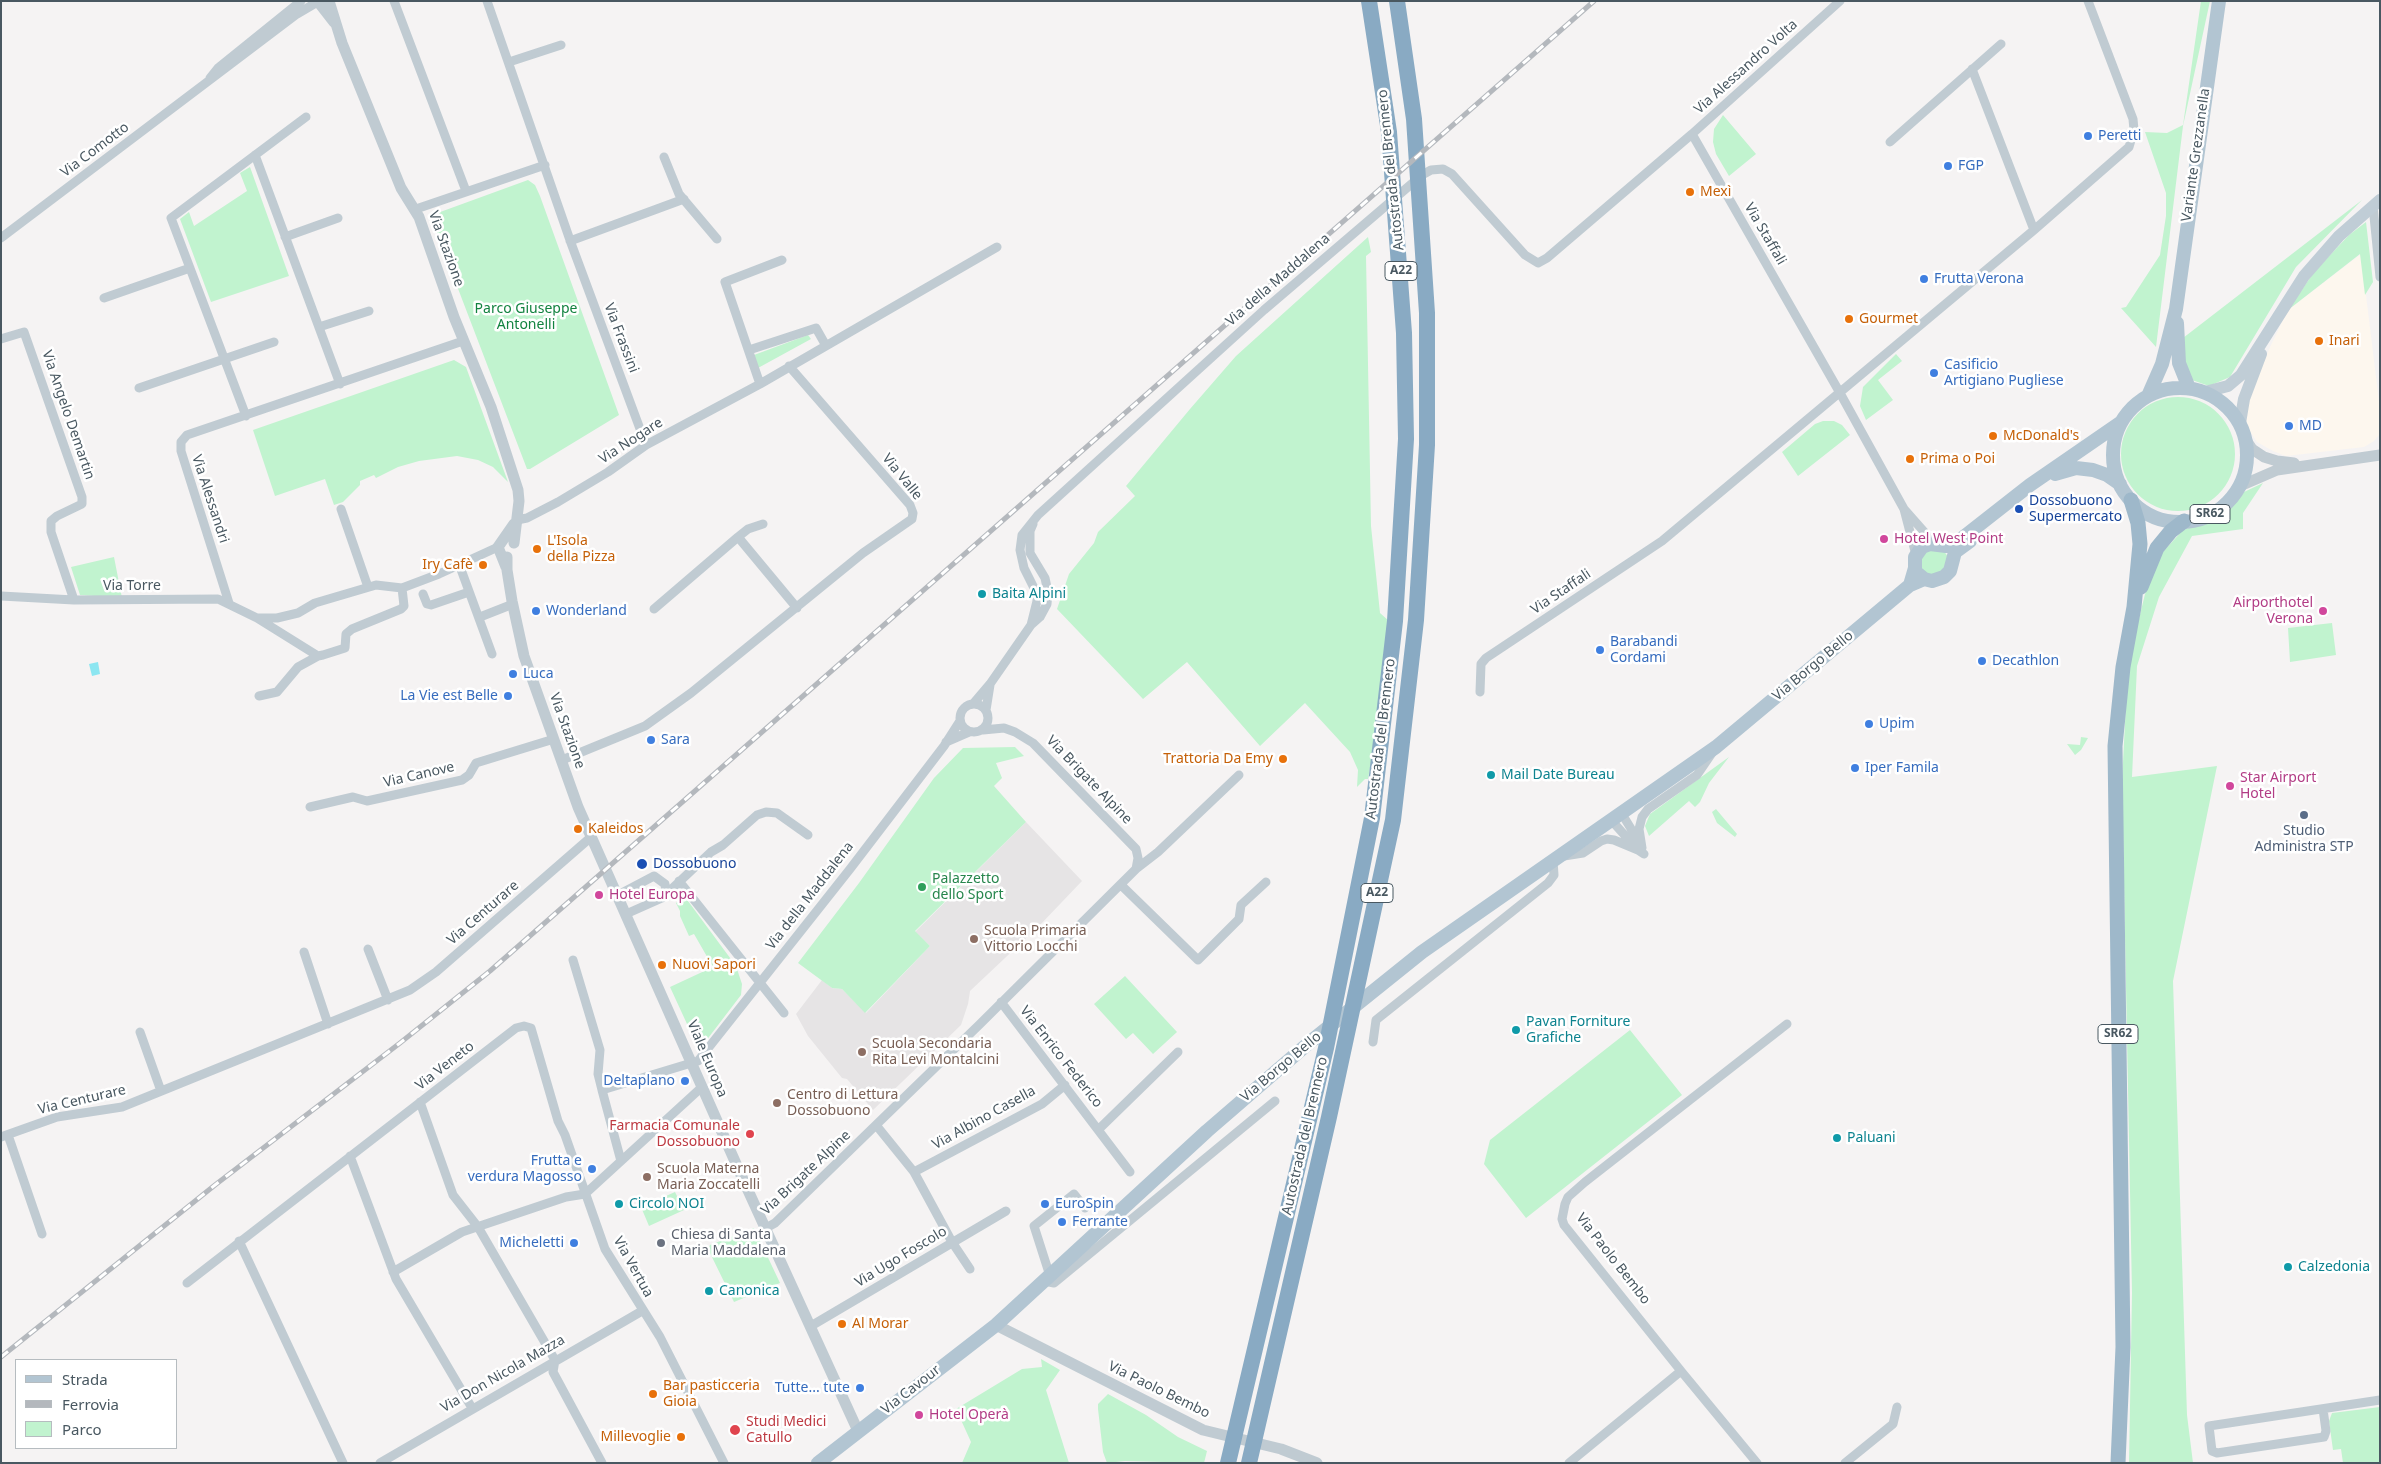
<!DOCTYPE html>
<html>
<head>
<meta charset="utf-8">
<style>
  body { margin:0 }
  #map { position:relative; width:2381px; height:1464px; overflow:hidden; background:#f5f3f3; font-family:"Noto Sans",sans-serif }
  canvas { display:block }
  .frame { position:absolute; inset:0; border:2px solid #495861; pointer-events:none }
  .legend { position:absolute; left:15px; top:1359px; width:162px; height:90px; box-sizing:border-box; background:#fff; border:1px solid #b6bcc0; margin:0; padding:6px 9px; list-style:none; font-size:15px; color:#495861 }
  .legend li { display:flex; align-items:center; gap:10px; height:25px }
  .legend b { width:25px; border:1px solid #b6bcc0 }
</style>
</head>
<body>
<div id="map">
<canvas width="2381" height="1464"></canvas>
<div class="frame"></div>
<ul class="legend">
<li><b style="height:6px;background:#b2c5d2"></b>Strada</li>
<li><b style="height:6px;background:#b4b8bd"></b>Ferrovia</li>
<li><b style="height:14px;background:#c1f3cf"></b>Parco</li>
</ul>
</div>
<script>
const context = document.querySelector('canvas').getContext('2d');
context.lineJoin = 'round';
function fill(path, color) { context.fillStyle = color; context.fill(path, 'evenodd'); }
const toPath = rows => new Path2D(rows.map(r => 'M' + r).join(''));
function trace(path, color, width, dash) { context.strokeStyle = color; context.lineWidth = width; context.lineCap = dash ? 'butt' : 'round'; context.setLineDash(dash || []); context.stroke(path); }
function write(font, color, halo, rows, align = 'center') {
  context.font = font + ' "Noto Sans",sans-serif'; context.lineWidth = 5; context.setLineDash([]); context.textBaseline = 'middle'; context.strokeStyle = halo; context.fillStyle = color; for (const [text, x, y, turn = 0] of rows) {
    context.save(); context.translate(x, y); context.rotate((+turn || 0) * Math.PI / 180); context.textAlign = isNaN(turn) ? turn : align; if (halo) context.strokeText(text, 0, 0); context.fillText(text, 0, 0); context.restore();
  }
}
fill(toPath([
  [2361,254,2380,410,2380,434,2374,441,2364,447,2286,456,2273,451,2257,442,2248,428,2245,412,2253,386,2271,345,2288,310]
]), '#fdf7ee');
fill(toPath([
  [1026,822,1082,881,1040,925,970,991,968,1004,961,1025,873,1110,847,1079,842,1078,808,1036,796,1014,822,980,832,988,842,989,866,1013,930,946,915,932]
]), '#e6e4e5');
fill(toPath([
  [2201,1,2210,1,2183,126,2156,347,2121,308,2126,307,2160,255,2166,216,2166,193,2145,132,2167,133,2183,125],
  [1723,115,1756,154,1729,176,1716,154,1713,142,1714,129],
  [250,167,289,276,211,302,180,219,189,212,194,226,247,191,240,173],
  [528,180,535,185,540,196,619,415,530,469,527,469,431,218,432,215],
  [2362,200,2296,267,2230,377,2209,386,2192,380,2184,370,2183,338],
  [2366,222,2373,282,2365,295,2360,254,2288,310,2314,272,2349,235],
  [1368,237,1371,252,1366,256,1371,526,1380,613,1389,621,1381,705,1368,779,1365,779,1357,787,1358,770,1350,752,1305,703,1260,746,1187,662,1143,699,1057,609,1069,574,1094,543,1098,532,1135,496,1126,486,1190,409,1236,356],
  [808,335,811,339,758,368,754,355],
  [1896,354,1902,361,1878,380,1893,400,1866,420,1860,406,1863,387],
  [454,360,466,367,508,482,493,467,478,460,457,456,419,461,398,467,376,478,374,475,360,481,360,485,343,502,334,505,325,479,275,496,253,430],
  '2121 454a57 57 0 1 1 114 0a57 57 0 1 1-114 0Z',
  [1823,421,1834,421,1842,425,1850,435,1798,476,1782,452,1815,424],
  [2263,483,2243,513,2243,529,2192,536,2159,597,2137,666,2132,777,2217,766,2173,981,2187,1415,2193,1463,2129,1463,2132,1293,2122,782,2128,664,2145,594,2161,554,2183,530,2215,520,2231,508,2244,492],
  [1943,550,1949,558,1945,573,1924,575,1918,556,1920,551],
  [114,557,122,598,80,595,71,567],
  [2332,623,2336,655,2290,662,2288,628],
  [2081,737,2088,738,2081,750,2075,755,2067,744,2080,745],
  [1015,747,1024,756,996,763,1002,778,994,786,1026,822,915,931,930,946,865,1013,842,989,832,988,798,963,859,883,934,778,963,748],
  [1729,757,1709,783,1700,802,1695,807,1689,801,1649,836,1645,826,1650,814],
  [1716,809,1737,834,1735,837,1717,823,1712,812],
  [685,897,736,966,742,984,741,995,699,1050,670,987,713,967,694,934,689,936,680,916,680,911,676,903],
  [1125,976,1177,1032,1153,1054,1133,1033,1126,1039,1094,1004],
  [1630,1030,1682,1095,1526,1218,1484,1164,1490,1140],
  [675,1192,684,1210,649,1226,641,1207],
  [754,1228,780,1283,734,1302,708,1249,710,1245],
  [1041,1359,1060,1370,1046,1390,1069,1463,962,1463,971,1442,956,1409,1022,1369,1042,1367],
  [1108,1394,1146,1415,1178,1437,1207,1451,1204,1463,1125,1461,1107,1463,1103,1452,1098,1409,1098,1404],
  [2380,1407,2380,1463,2343,1463,2341,1449,2333,1450,2329,1421,2332,1413]
]), '#c1f3cf');
fill(toPath([
  [98,662,100,674,92,676,89,664]
]), '#8ce6f1');
trace(toPath([
  [394,1,466,191],
  [487,1,571,243,646,445],
  [509,62,561,45],
  [1972,69,2034,230],
  [210,78,218,68,301,1],
  [1692,134,1840,393,1904,509],
  [1890,142,2001,44],
  [255,155,340,384],
  [664,157,679,194,717,239],
  [2373,206,2380,277],
  [416,209,545,165],
  [285,237,338,218],
  [1,238,297,14,314,4],
  [570,241,684,199],
  [104,298,190,268],
  [319,327,369,311],
  [1,339,24,332,82,497,82,504,57,516,51,521,51,532,74,600],
  [749,350,816,328,825,344],
  [760,384,725,282,782,260],
  [139,388,274,342],
  [246,416,171,218,306,117],
  [341,509,368,587],
  [517,520,527,518,558,502,608,472,646,445,760,384,997,247],
  [738,537,797,608],
  [1916,555,1904,509,1934,543],
  [459,564,492,654],
  [423,594,427,604,431,605,469,592],
  [1,596,74,600,218,599,257,618,277,618,298,613,315,603,376,585,402,588,439,574,498,547],
  [229,603,181,451,181,442,187,435,463,341],
  [654,609,738,537,748,529,763,524],
  [480,617,513,604],
  [257,618,318,656,323,655,345,648,346,634,352,629,401,609,404,606,402,588],
  [1031,625,1037,601,1036,592,1024,568,1020,550,1022,535,1038,515,1264,310,1422,175,1431,170,1443,169,1452,174,1525,255,1538,263,1547,258,1692,134,1840,1],
  [1480,692,1481,664,1486,658,1662,541,2034,230,2129,147,2134,130,2133,119,2088,1],
  [259,696,277,692,298,667,318,656],
  '960 718a14 14 0 1 1 28 0a14 14 0 1 1-28 0Z',
  [973,704,990,684,1031,625,1040,617,1047,604,1048,592,1045,578,1030,553,1030,531,1033,524],
  [986,710,990,685],
  [983,730,1004,728,1015,732,1033,743,1136,849,1138,858,1136,869],
  [946,742,969,732],
  [562,760,645,726,691,693,863,553,912,519,913,513,910,505,789,366],
  [310,807,353,797,367,801,462,780,469,775,476,763,554,739],
  [1622,814,1641,845],
  [1612,821,1638,850,1644,854],
  [1642,848,1639,829,1642,817,1648,809,1697,775,1712,753],
  [1564,856,1583,853,1601,841,1607,839,1614,840,1638,850],
  [679,881,784,1013],
  [1121,885,1198,960,1239,919,1241,905,1266,882],
  [618,895,654,876,665,884,666,893,662,898],
  [626,914,662,898,711,852,723,845,757,815,766,812,777,813,808,835],
  [368,949,388,1000],
  [304,952,328,1024],
  [573,960,600,1050,598,1074,602,1090],
  [1001,1002,1130,1172],
  [140,1032,161,1091],
  [1373,1042,1376,1020,1548,883,1554,875,1553,860],
  [420,1102,453,1195,478,1227,555,1360],
  [876,1125,914,1172,952,1242,970,1269],
  [1099,1129,1178,1052],
  [8,1135,42,1234],
  [1,1137,57,1117,122,1107,410,990,436,972,590,838],
  [350,1156,396,1279,472,1408],
  [621,1161,602,1090,698,1061,850,869,944,746,960,721],
  [914,1172,1042,1104,1065,1085],
  [585,1194,702,1087],
  [766,1228,775,1223,980,1024,1136,869,1158,852,1239,775],
  [239,1241,343,1463],
  [393,1272,462,1232,566,1197,585,1194],
  [1050,1276,1034,1226,1074,1194,1085,1208],
  [1044,1281,1054,1283,1275,1101],
  [187,1283,516,1028,524,1026,531,1028,558,1121,565,1135,605,1249,660,1337,724,1463],
  [811,1326,1006,1211],
  [555,1360,553,1372,602,1463],
  [1681,1371,1757,1463],
  [2323,1409,2326,1431,2324,1437,2217,1453,2212,1451,2209,1426,2380,1400],
  [380,1463,642,1311],
  [1569,1463,1681,1371,1564,1225,1562,1219,1565,1204,1568,1197,1585,1182,1787,1024],
  [1845,1463,1893,1424,1897,1407]
]), '#c0cbd2', 9);
trace(toPath([
  [329,1,342,43,401,188,419,217,454,317,491,407,518,490,519,501,514,543],
  [320,4,334,22],
  [2246,440,2252,449,2264,457,2277,461,2294,463],
  [2240,486,2277,470,2380,455],
  [507,557,507,570,512,601,524,656,578,807,741,1175,858,1431],
  [506,567,498,547,514,524],
  [996,1325,1203,1430,1281,1449,1317,1463]
]), '#c0cbd2', 11);
trace(toPath([
  [2205,392,2228,386,2241,375,2304,276,2339,236,2380,200],
  [2240,423,2244,399,2261,354]
]), '#c0cdd6', 12);
trace(toPath([
  [2177,323,2179,363,2189,388],
  '2113 455a67 67 0 1 1 134 0a67 67 0 1 1-134 0Z',
  [2148,396,2162,364,2176,309,2219,1],
  [2055,474,2076,468,2093,470,2107,475,2120,484],
  [1918,574,1924,579,1932,581,1944,577,1950,571,1955,552,1970,541],
  [1910,585,1915,568,1915,557,1922,547,1930,544,1946,546,1956,543,2030,485,2120,423],
  [818,1463,996,1325,1207,1131,1310,1042,1422,952,1716,747,1910,585,1924,579]
]), '#b2c5d2', 14);
trace(toPath([
  [2141,587,2157,548,2171,531,2184,521],
  [2118,1463,2123,1347,2115,746,2123,667,2134,607,2140,544,2138,523,2131,500]
]), '#9eb8ca', 15);
trace(toPath([
  [1228,1463,1326,1048,1372,818,1395,621,1406,439,1404,333,1389,132,1369,1],
  [1249,1463,1329,1117,1393,820,1416,620,1427,445,1427,313,1414,119,1397,1]
]), '#89aac3', 16);
const rail = toPath([
  [1,1357,215,1185,400,1043,490,971,1594,1]
]);
trace(rail, '#b4b8bd', 5);
trace(rail, '#fff', 3, [9]);
for (const [x, y, r, color] of [
  [2088,136,5,"#3f7fe0"],
  [1948,166,5,"#3f7fe0"],
  [1690,192,5,"#e8710a"],
  [1924,279,5,"#3f7fe0"],
  [1849,319,5,"#e8710a"],
  [2319,341,5,"#e8710a"],
  [1934,373,5,"#3f7fe0"],
  [2289,426,5,"#3f7fe0"],
  [1993,436,5,"#e8710a"],
  [1910,459,5,"#e8710a"],
  [2019,509,5,"#1a4fb4"],
  [1884,539,5,"#d1479c"],
  [537,549,5,"#e8710a"],
  [483,565,5,"#e8710a"],
  [982,594,5,"#0f9aa8"],
  [536,611,5,"#3f7fe0"],
  [2323,611,5,"#d1479c"],
  [1600,650,5,"#3f7fe0"],
  [1982,661,5,"#3f7fe0"],
  [513,674,5,"#3f7fe0"],
  [508,696,5,"#3f7fe0"],
  [1869,724,5,"#3f7fe0"],
  [651,740,5,"#3f7fe0"],
  [1283,759,5,"#e8710a"],
  [1855,768,5,"#3f7fe0"],
  [1491,775,5,"#0f9aa8"],
  [2230,786,5,"#d1479c"],
  [2304,815,5,"#5c6f8a"],
  [578,829,5,"#e8710a"],
  [642,864,6,"#1a4fb4"],
  [922,887,5,"#2e9e5b"],
  [599,895,5,"#d1479c"],
  [974,939,5,"#8d6e63"],
  [662,965,5,"#e8710a"],
  [1516,1030,5,"#0f9aa8"],
  [862,1052,5,"#8d6e63"],
  [685,1081,5,"#3f7fe0"],
  [777,1103,5,"#8d6e63"],
  [750,1134,5,"#e0444e"],
  [1837,1138,5,"#0f9aa8"],
  [592,1169,5,"#3f7fe0"],
  [647,1177,5,"#8d6e63"],
  [619,1204,5,"#0f9aa8"],
  [1045,1204,5,"#3f7fe0"],
  [1062,1222,5,"#3f7fe0"],
  [574,1243,5,"#3f7fe0"],
  [661,1243,5,"#6b7280"],
  [2288,1267,5,"#0f9aa8"],
  [709,1291,5,"#0f9aa8"],
  [842,1324,5,"#e8710a"],
  [860,1388,5,"#3f7fe0"],
  [653,1394,5,"#e8710a"],
  [919,1415,5,"#d1479c"],
  [735,1430,6,"#e0444e"],
  [681,1437,5,"#e8710a"]
]) { const dot = new Path2D(); dot.arc(x, y, r, 0, 2 * Math.PI); context.fillStyle = color; context.fill(dot); trace(dot, '#fff', 2); }
for (const [x, y, w] of [
  [1401,271,32],
  [2210,514,40],
  [1377,893,32],
  [2118,1034,40]
]) { const box = new Path2D(); box.roundRect(x - w / 2, y - 9.5, w, 19, 4); context.fillStyle = '#fff'; context.fill(box); trace(box, '#495861', 1); }
write('bold 12px', '#495861', null, [
  ["A22",1401,271],
  ["SR62",2210,514],
  ["A22",1377,893],
  ["SR62",2118,1034]
]);
write('14px', '#495861', '#fff', [
  ["Via Alessandro Volta",1746,67,-42],
  ["Via Comotto",95,150,-37],
  ["Variante Grezzanella",2196,155,-82],
  ["Autostrada del Brennero",1391,170,-96],
  ["Via Staffali",1765,234,60],
  ["Via Stazione",446,249,70],
  ["Via della Maddalena",1278,280,-41],
  ["Via Frassini",621,338,69],
  ["Via Angelo Demartin",68,415,71],
  ["Via Nogare",631,441,-33],
  ["Via Valle",902,477,51],
  ["Via Alessandri",210,499,72],
  ["Via Torre",132,586],
  ["Via Staffali",1561,592,-34],
  ["Via Borgo Bello",1813,666,-40],
  ["Via Stazione",567,731,70],
  ["Autostrada del Brennero",1381,739,-83],
  ["Via Canove",419,775,-13],
  ["Via Brigate Alpine",1089,780,46],
  ["Via della Maddalena",810,896,-52],
  ["Via Centurare",483,913,-41],
  ["Via Enrico Federico",1061,1057,52],
  ["Viale Europa",707,1059,67],
  ["Via Veneto",445,1066,-38],
  ["Via Borgo Bello",1281,1067,-40],
  ["Via Centurare",82,1100,-13],
  ["Via Albino Casella",984,1118,-29],
  ["Autostrada del Brennero",1305,1136,-77],
  ["Via Brigate Alpine",806,1173,-43],
  ["Via Ugo Foscolo",901,1257,-31],
  ["Via Paolo Bembo",1613,1259,52],
  ["Via Vertua",633,1267,61],
  ["Via Don Nicola Mazza",503,1374,-30],
  ["Via Cavour",911,1390,-38],
  ["Via Paolo Bembo",1159,1390,26]
]);
write('14px', '#366cbe', '#fff', [
  ["Peretti",2098,136],
  ["FGP",1958,166],
  ["Frutta Verona",1934,279],
  ["Casificio",1944,365],
  ["Artigiano Pugliese",1944,381],
  ["MD",2299,426],
  ["Wonderland",546,611],
  ["Barabandi",1610,642],
  ["Cordami",1610,658],
  ["Decathlon",1992,661],
  ["Luca",523,674],
  ["La Vie est Belle",498,696,"right"],
  ["Upim",1879,724],
  ["Sara",661,740],
  ["Iper Famila",1865,768],
  ["Deltaplano",675,1081,"right"],
  ["Frutta e",582,1161,"right"],
  ["verdura Magosso",582,1177,"right"],
  ["EuroSpin",1055,1204],
  ["Ferrante",1072,1222],
  ["Micheletti",564,1243,"right"],
  ["Tutte... tute",850,1388,"right"]
], 'left');
write('14px', '#c56008', '#fff', [
  ["Mexì",1700,192],
  ["Gourmet",1859,319],
  ["Inari",2329,341],
  ["McDonald's",2003,436],
  ["Prima o Poi",1920,459],
  ["L'Isola",547,541],
  ["della Pizza",547,557],
  ["Iry Cafè",473,565,"right"],
  ["Trattoria Da Emy",1273,759,"right"],
  ["Kaleidos",588,829],
  ["Nuovi Sapori",672,965],
  ["Al Morar",852,1324],
  ["Bar pasticceria",663,1386],
  ["Gioia",663,1402],
  ["Millevoglie",671,1437,"right"]
], 'left');
write('14px', '#138340', '#fff', [
  ["Parco Giuseppe",526,309],
  ["Antonelli",526,325]
]);
write('14px', '#164399', '#fff', [
  ["Dossobuono",2029,501],
  ["Supermercato",2029,517],
  ["Dossobuono",653,864]
], 'left');
write('14px', '#b23c85', '#fff', [
  ["Hotel West Point",1894,539],
  ["Airporthotel",2313,603,"right"],
  ["Verona",2313,619,"right"],
  ["Star Airport",2240,778],
  ["Hotel",2240,794],
  ["Hotel Europa",609,895],
  ["Hotel Operà",929,1415]
], 'left');
write('14px', '#0d838f', '#fff', [
  ["Baita Alpini",992,594],
  ["Mail Date Bureau",1501,775],
  ["Pavan Forniture",1526,1022],
  ["Grafiche",1526,1038],
  ["Paluani",1847,1138],
  ["Circolo NOI",629,1204],
  ["Calzedonia",2298,1267],
  ["Canonica",719,1291]
], 'left');
write('14px', '#4e5e75', '#fff', [
  ["Studio",2304,831],
  ["Administra STP",2304,847]
]);
write('14px', '#27864d', '#fff', [
  ["Palazzetto",932,879],
  ["dello Sport",932,895]
], 'left');
write('14px', '#785e54', '#fff', [
  ["Scuola Primaria",984,931],
  ["Vittorio Locchi",984,947],
  ["Scuola Secondaria",872,1044],
  ["Rita Levi Montalcini",872,1060],
  ["Centro di Lettura",787,1095],
  ["Dossobuono",787,1111],
  ["Scuola Materna",657,1169],
  ["Maria Zoccatelli",657,1185]
], 'left');
write('14px', '#be3a42', '#fff', [
  ["Farmacia Comunale",740,1126],
  ["Dossobuono",740,1142],
  ["Studi Medici",746,1422,"left"],
  ["Catullo",746,1438,"left"]
], 'right');
write('14px', '#5b616d', '#fff', [
  ["Chiesa di Santa",671,1235],
  ["Maria Maddalena",671,1251]
], 'left');
</script>
</body>
</html>
